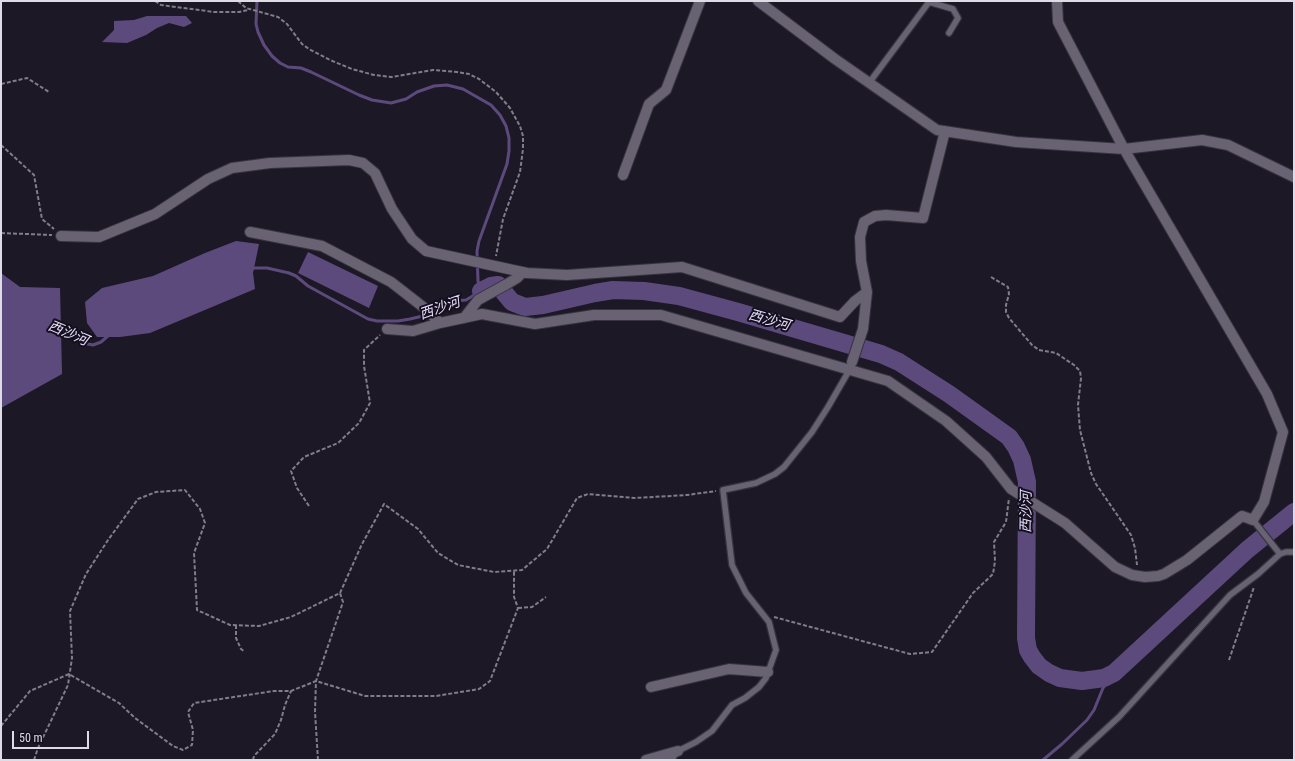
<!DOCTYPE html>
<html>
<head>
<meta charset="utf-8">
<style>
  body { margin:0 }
  #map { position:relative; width:1295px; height:761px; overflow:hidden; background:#1d1826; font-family:"Roboto Condensed",sans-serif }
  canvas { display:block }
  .frame { position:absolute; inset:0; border:2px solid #dfdce6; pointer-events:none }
  .scale { position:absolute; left:12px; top:731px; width:77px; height:18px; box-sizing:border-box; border:2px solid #dfdce6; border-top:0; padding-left:5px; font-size:12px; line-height:14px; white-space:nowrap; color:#dfdce6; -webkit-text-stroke:3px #140f1c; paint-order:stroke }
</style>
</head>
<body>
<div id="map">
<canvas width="1295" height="761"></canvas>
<div class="frame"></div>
<div class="scale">50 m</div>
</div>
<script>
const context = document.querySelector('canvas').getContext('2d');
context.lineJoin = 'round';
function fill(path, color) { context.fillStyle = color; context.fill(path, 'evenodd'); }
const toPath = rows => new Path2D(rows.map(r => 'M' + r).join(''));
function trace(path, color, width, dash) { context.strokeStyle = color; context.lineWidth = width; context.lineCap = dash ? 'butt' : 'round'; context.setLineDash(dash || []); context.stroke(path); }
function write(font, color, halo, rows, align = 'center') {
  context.font = font + ' "Roboto Condensed","Noto Sans SC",sans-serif'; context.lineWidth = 4; context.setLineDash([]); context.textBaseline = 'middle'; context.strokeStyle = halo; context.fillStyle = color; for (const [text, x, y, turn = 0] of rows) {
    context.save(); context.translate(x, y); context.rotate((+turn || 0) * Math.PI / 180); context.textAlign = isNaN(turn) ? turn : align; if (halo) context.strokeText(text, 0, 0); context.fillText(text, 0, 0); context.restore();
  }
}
fill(toPath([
  [147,16,186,16,192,23,184,27,169,23,157,28,146,35,127,43,102,42,114,30,114,21,134,20],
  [236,241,259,244,253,273,255,289,150,333,120,337,97,337,87,323,85,302,102,288,153,276,205,253],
  [308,252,378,286,369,308,298,273],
  [1,273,20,287,60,288,62,374,1,408]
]), '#5d4a7d');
trace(toPath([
  [251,269,254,268,267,268,289,273,296,276,308,286,368,319,377,321,398,321,410,319,427,315,453,301,466,300,481,291,478,281,477,251,479,241,507,164,509,151,509,138,506,126,500,115,491,105,463,89,447,85,434,86,417,92,406,99,391,103,372,100,359,95,311,72,301,68,288,67,280,63,272,56,264,45,258,32,256,24,257,1],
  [59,329,74,334,83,343,93,345,101,342,109,335],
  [1043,760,1062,744,1087,720,1094,710,1103,688,1114,673]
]), '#5d4a7d', 3);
trace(toPath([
  [481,291,491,286,498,285,512,302,525,307,543,305,595,293,613,290,644,291,679,296,738,312,881,354,899,362,949,394,1009,437,1016,447,1022,460,1027,482,1026,638,1028,650,1032,657,1039,666,1049,673,1060,678,1082,681,1104,678,1114,673,1247,550,1294,512]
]), '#5d4a7d', 18);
const service = toPath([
  [869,83,929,2,953,9,958,18,949,33],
  [1253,520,1280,554],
  [671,760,678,751,696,742,712,731,732,705,745,698,759,687,766,678,776,650,769,622,746,593,732,565,723,490,756,483,775,474,784,467,812,432,828,407,850,369],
  [1072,760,1119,717,1230,595,1258,574,1280,554,1286,552,1294,552]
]);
const minor = toPath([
  [758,1,835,59,937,130,1016,142,1124,149,1202,140,1228,145,1294,177],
  [623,175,649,104,666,90,700,1],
  [250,232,322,246,391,282,427,310,440,323],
  [61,236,99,237,155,214,208,179,232,168,270,163,349,160,363,163,375,173,392,209,412,239,426,251,527,273,567,275,682,267,840,317,855,301,867,292],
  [464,318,478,300,507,284,517,278,523,272],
  [387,329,413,331,440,323,482,314,535,324,594,315,661,315,888,381,946,421,986,457,1011,489,1065,523,1115,567,1132,575,1145,577,1158,576,1164,574,1187,560,1242,516,1253,520,1264,502,1283,432,1267,394,1124,149,1058,22,1057,1],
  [852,362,863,329,867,292,861,261,860,237,864,222,875,216,886,215,923,218,945,131],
  [651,687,729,669,768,672],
  [646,760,678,751]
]);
trace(service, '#37343e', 8);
trace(minor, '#37343e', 12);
trace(toPath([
  [155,1,161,5,214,12,239,12,248,10],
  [238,1,246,8,278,17,287,24,302,44,309,49,330,60,352,69,374,75,392,77,433,70,457,72,469,74,479,79,496,92,510,108,520,126,523,136,523,149,520,172,503,219,496,256],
  [1,84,27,78,49,92],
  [1,145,34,175,42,219,54,229],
  [1,233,52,235],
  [991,277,1008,287,1009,294,1006,305,1006,312,1009,318,1032,345,1039,350,1056,353,1074,365,1080,371,1081,378,1078,405,1080,430,1091,473,1096,484,1131,535,1135,548,1137,565],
  [309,506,297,488,291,471,304,457,338,443,359,423,370,403,364,366,364,350,380,335],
  [518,608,532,607,546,597],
  [774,617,910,654,932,652,973,593,993,574,995,561,994,542,1006,522,1009,498],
  [236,625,236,638,241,649,245,652],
  [1229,660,1254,587],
  [1,726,30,691,69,674,119,703,135,718,173,746,183,750,192,745,193,730,188,712,194,703,274,691,291,691,316,681,365,696,436,696,479,689,490,681,518,608,514,597,514,571],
  [34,760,38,748,68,685,72,658,70,611,86,574,108,540,138,499,156,492,185,490,200,509,205,523,194,553,197,610,230,625,259,626,291,617,340,593,362,544,384,504,418,529,438,553,458,565,494,572,522,570,547,549,577,498,588,494,635,498,687,495,716,491],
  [253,760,254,756,275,734,281,720,285,705,291,691],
  [318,760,315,712,316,681,343,602,340,593]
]), '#817d89', 2, [4, 2]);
trace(service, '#686273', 5.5);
trace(minor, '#686273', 10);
write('italic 14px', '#e7dcfd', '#140f1c', [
  ["西沙河",440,309,-19],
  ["西沙河",769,321,16],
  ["西沙河",68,334,23],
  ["西沙河",1027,512,-89]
]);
</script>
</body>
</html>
